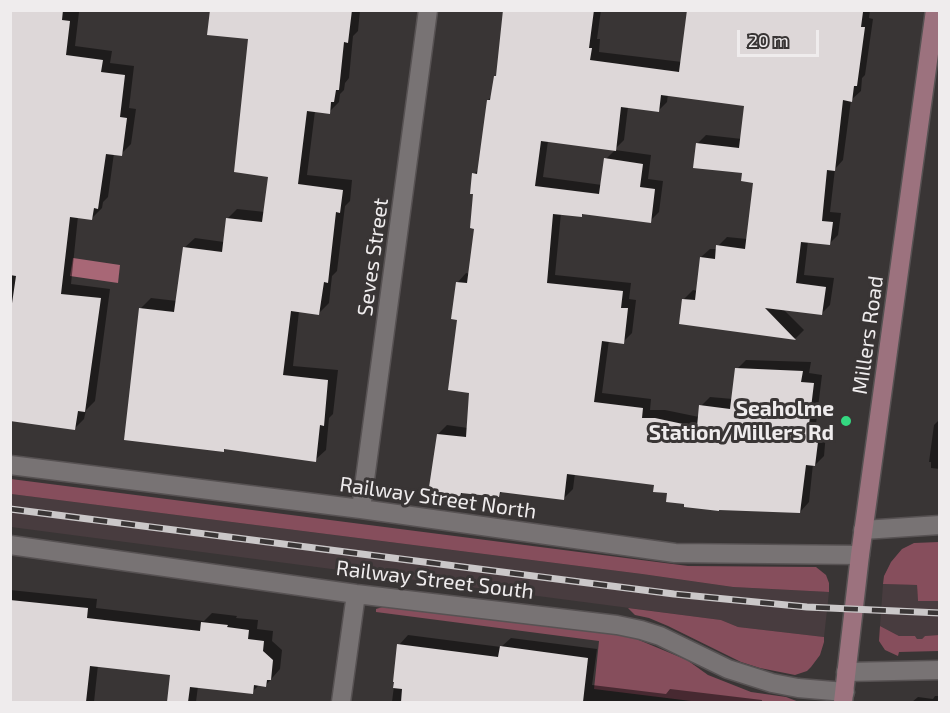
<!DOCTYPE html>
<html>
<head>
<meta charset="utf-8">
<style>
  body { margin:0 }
  #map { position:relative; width:950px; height:713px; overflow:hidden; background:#393535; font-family:"Exo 2",sans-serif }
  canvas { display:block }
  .frame { position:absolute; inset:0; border:12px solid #efeced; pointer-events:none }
  .scale { position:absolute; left:737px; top:30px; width:82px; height:27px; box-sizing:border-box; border:3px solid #efeced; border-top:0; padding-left:8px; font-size:18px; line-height:21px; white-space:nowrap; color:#efeced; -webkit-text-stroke:4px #393535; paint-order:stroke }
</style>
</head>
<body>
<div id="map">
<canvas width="950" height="713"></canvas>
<div class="frame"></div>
<div class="scale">20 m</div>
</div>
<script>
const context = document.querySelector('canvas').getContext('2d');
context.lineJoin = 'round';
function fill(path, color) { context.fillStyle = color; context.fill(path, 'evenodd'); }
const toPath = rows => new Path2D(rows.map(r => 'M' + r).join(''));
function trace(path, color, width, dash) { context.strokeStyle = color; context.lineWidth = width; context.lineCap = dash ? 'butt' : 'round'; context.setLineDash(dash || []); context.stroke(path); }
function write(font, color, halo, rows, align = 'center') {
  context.font = font + ' "Exo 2",sans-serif'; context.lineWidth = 6; context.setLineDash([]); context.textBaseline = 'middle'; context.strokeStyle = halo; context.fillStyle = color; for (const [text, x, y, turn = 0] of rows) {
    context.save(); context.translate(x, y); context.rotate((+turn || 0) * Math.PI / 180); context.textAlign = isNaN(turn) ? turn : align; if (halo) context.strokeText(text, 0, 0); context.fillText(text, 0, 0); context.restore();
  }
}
fill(toPath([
  [11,494,642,574,733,587,829,592,824,637,738,627,721,620,11,527],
  [883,584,917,585,918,601,939,601,939,635,925,636,922,639,917,639,915,636,899,636,880,626]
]), '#483c3f');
fill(toPath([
  [11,479,688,566,816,567,826,575,829,583,829,592,733,587,642,574,11,494],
  [939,542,939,601,918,601,917,585,883,584,884,576,891,562,902,549,914,543],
  [392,604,586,631,605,632,634,638,687,660,708,675,751,692,786,697,799,702,699,702,594,689,599,641,376,612,376,609],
  [628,608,721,620,738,627,824,637,824,642,820,655,811,667,807,671,795,675,760,668,741,662,668,626,649,618,635,615],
  [880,626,899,636,915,636,917,639,922,639,925,636,939,635,939,651,899,652,898,656,885,650,879,641]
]), '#864e5c');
fill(toPath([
  [73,258,120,265,118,283,70,276]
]), '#a86776');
fill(toPath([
  [10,10,79,12,75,46,112,51,110,63,134,66,129,108,136,109,131,144,121,154,114,153,108,197,103,202,102,208,92,218,78,216,71,284,110,289,95,401,86,410,84,419,74,429,10,316],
  [212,10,360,10,358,31,353,36,349,78,345,83,344,90,340,94,339,102,329,112,315,111,307,175,352,180,350,201,345,206,337,271,332,276,329,303,319,313,299,311,293,366,338,370,333,414,329,418,326,450,315,460,226,448,223,451,141,308,151,298,177,301,184,248,195,238,224,242,227,219,237,209,265,212,270,175,249,38],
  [504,10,601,10,597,39,600,39,599,52,682,62,688,10,870,10,869,18,873,19,865,75,862,78,861,91,851,100,843,160,835,169,830,212,841,213,838,235,829,244,808,241,804,275,834,278,830,305,821,314,783,309,804,330,796,338,681,323,684,299,693,290,697,291,701,257,710,249,717,249,718,246,727,237,747,239,754,181,743,171,697,144,706,135,742,139,746,105,668,94,667,102,658,111,628,107,624,140,615,149,548,141,543,177,602,185,606,159,615,150,651,155,648,179,663,181,659,212,650,221,584,213,581,216,561,213,555,275,631,283,629,299,636,300,632,333,623,342,609,340,602,393,651,399,650,410,665,410,699,417,701,406,710,397,733,399,737,369,746,360,811,362,809,373,822,375,815,432,826,433,824,456,815,465,813,464,809,502,800,512,686,503,656,484,575,473,573,489,564,498,503,491,499,495,464,491,460,496,438,434,447,425,468,428,470,391,459,319,458,282,466,273,470,274,475,227,474,174,479,169,488,100,492,96,495,77,497,74],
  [940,419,940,469,931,468,931,462,929,462,934,425],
  [10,590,97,599,96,608,204,621,212,613,237,616,236,618,258,620,257,629,273,631,272,641,282,650,280,669,266,685,260,684,252,692,198,686,196,702,168,702,171,674,98,665,94,702,10,702],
  [408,635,501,647,511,638,597,649,592,685,666,694,670,689,762,700,762,702,392,702,399,645],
  [935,696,940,696,940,702,912,702,918,697,933,699]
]), '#0007');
fill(toPath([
  [10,10,63,10,62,20,70,21,66,55,103,60,101,72,125,75,120,117,127,118,122,156,106,154,98,209,94,208,92,220,70,217,61,294,101,298,85,412,78,411,75,430,10,421,10,317,16,276,10,275],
  [210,10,352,10,348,43,344,42,339,90,336,90,334,102,331,102,330,114,307,111,298,184,343,190,340,213,336,212,328,283,324,282,319,315,291,311,283,375,328,380,324,426,320,425,316,462,224,449,224,452,124,440,139,308,174,312,183,247,222,252,226,218,262,222,268,177,234,172,248,39,207,35],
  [503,10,594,10,589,48,592,48,590,60,679,72,687,10,849,10,863,12,861,27,865,27,857,86,854,86,852,102,843,100,835,171,827,170,822,221,833,222,830,245,801,242,796,283,826,287,822,315,765,308,796,340,679,324,682,299,695,300,700,257,715,259,716,245,745,249,753,183,741,181,742,173,693,168,696,143,739,148,744,106,661,95,659,112,621,107,616,151,541,141,535,186,599,194,604,158,643,164,640,187,655,189,651,223,582,214,582,217,553,214,547,283,623,291,621,308,628,308,624,344,602,341,594,402,643,408,642,418,655,418,697,427,699,405,730,409,735,368,803,371,801,382,814,383,807,441,818,442,815,466,806,465,800,513,719,510,719,511,684,507,684,504,666,502,667,493,653,492,654,485,567,474,564,500,500,492,499,497,461,493,460,497,428,494,437,434,466,437,469,393,448,390,457,320,451,319,456,282,467,283,474,229,470,228,473,194,470,194,472,173,477,174,487,100,490,100,494,76,496,76],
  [10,600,88,608,87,618,200,631,201,622,228,625,227,627,249,630,248,639,264,641,263,651,273,660,271,680,267,680,266,687,254,685,253,694,190,687,188,702,167,702,170,675,90,666,86,702,10,702],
  [397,644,498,657,500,646,588,658,583,702,401,702,402,689,393,688,394,682,393,682]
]), '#ddd7d8');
const street = toPath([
  [10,465,361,509,675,553,860,555],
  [361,509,428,10],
  [863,530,940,525],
  [10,545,356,594,617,625,641,630,660,636,728,669,772,683,798,688,845,692],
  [846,672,940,670],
  [341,702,356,594]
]);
const secondary = toPath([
  [843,702,860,555,935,10]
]);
trace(street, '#575253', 21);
trace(secondary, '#575253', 21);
trace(street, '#787374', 18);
trace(secondary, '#9c727e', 18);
const rail = toPath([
  [10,509,674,594,807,607,940,613]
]);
trace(rail, '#cbc8c9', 7);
trace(rail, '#393535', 4.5, [14]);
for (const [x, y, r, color] of [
  [846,421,6,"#34d881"]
]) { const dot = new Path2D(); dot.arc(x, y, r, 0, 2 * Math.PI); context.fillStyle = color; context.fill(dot); trace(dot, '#393535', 2); }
write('21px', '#efeced', '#393535', [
  ["Seves Street",373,257,-82],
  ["Millers Road",868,335,-82],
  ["Railway Street North",438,498,8],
  ["Railway Street South",435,580,7]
]);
write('bold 21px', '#efeced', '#393535', [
  ["Seaholme",834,409],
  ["Station/Millers Rd",834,433]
], 'right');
</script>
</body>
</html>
